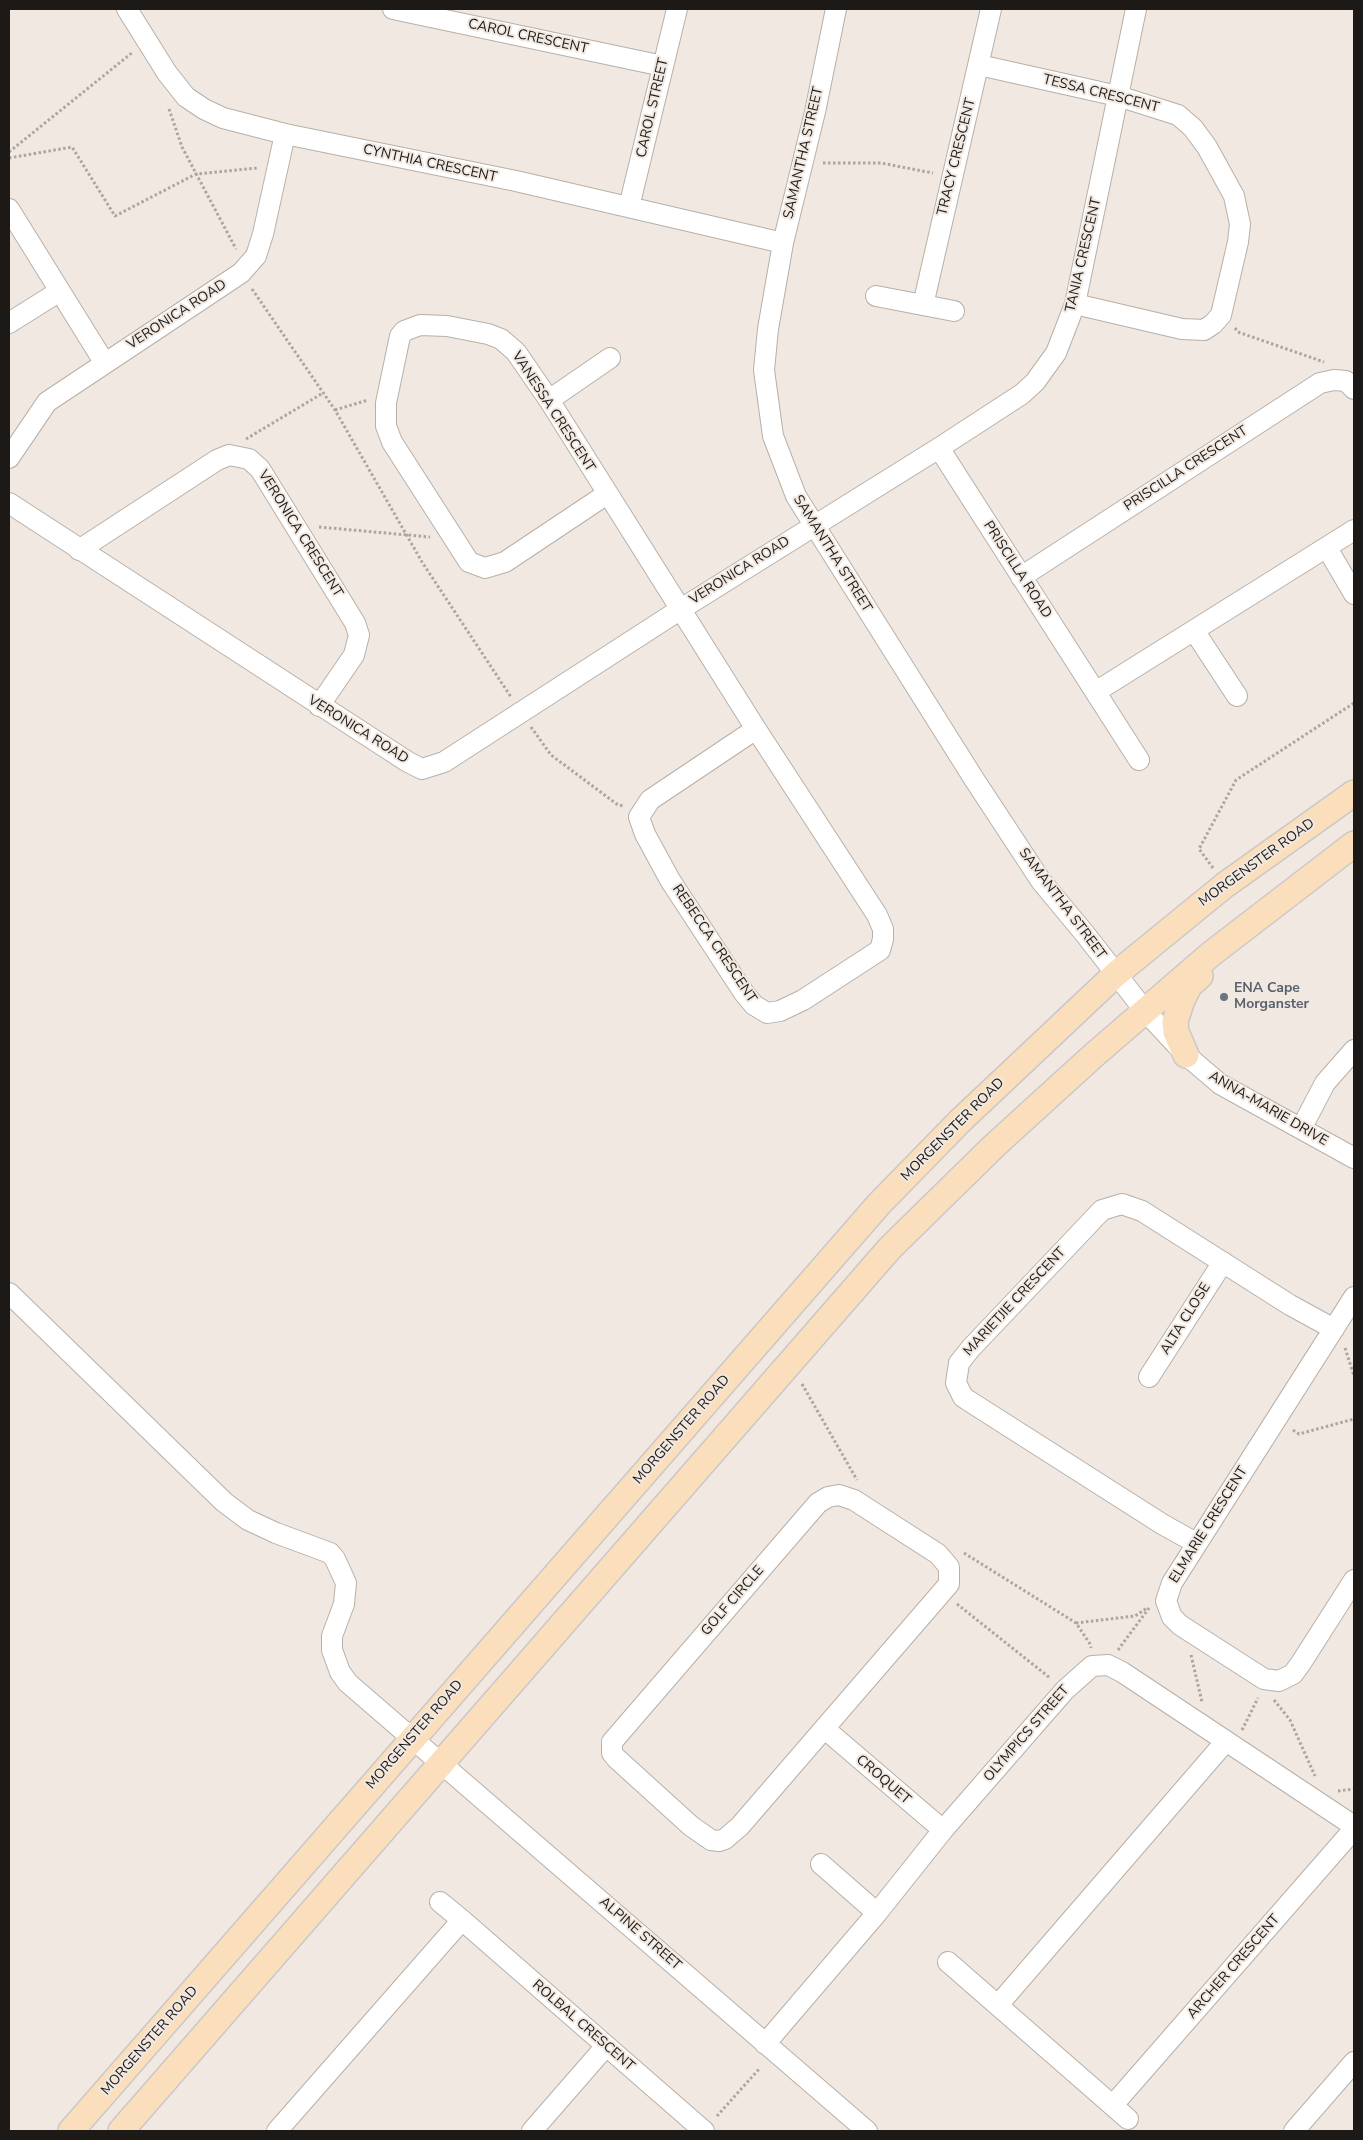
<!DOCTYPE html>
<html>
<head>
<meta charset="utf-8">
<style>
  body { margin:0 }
  #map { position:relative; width:1363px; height:2140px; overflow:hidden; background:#f0e8e1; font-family:"Nunito Sans",sans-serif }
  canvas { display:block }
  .frame { position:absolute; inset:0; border:10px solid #1c1917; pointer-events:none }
</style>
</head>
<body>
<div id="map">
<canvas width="1363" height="2140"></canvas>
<div class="frame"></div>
</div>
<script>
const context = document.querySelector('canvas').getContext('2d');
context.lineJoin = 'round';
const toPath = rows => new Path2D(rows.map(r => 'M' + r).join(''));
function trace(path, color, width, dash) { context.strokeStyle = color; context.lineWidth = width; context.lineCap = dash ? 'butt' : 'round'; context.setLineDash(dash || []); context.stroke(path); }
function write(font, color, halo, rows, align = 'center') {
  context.font = font + ' "Nunito Sans",sans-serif'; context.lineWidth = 4; context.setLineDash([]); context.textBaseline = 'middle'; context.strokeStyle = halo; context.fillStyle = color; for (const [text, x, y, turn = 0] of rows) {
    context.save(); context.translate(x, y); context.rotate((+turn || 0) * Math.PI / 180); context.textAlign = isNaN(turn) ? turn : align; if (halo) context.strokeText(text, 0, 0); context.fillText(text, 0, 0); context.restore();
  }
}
const minor = toPath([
  [127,9,167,73,186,97,204,109,223,118,285,134,516,181,783,243],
  [393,9,663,66],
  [836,9,815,112,783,243,768,329,764,370,773,436,796,496,974,779,1041,881,1085,934,1145,1011,1186,1055,1220,1084,1354,1158],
  [979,65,1118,96,1178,115,1193,128,1207,147,1234,196,1240,224,1238,242,1221,315,1213,324,1204,330,1182,329,1075,304],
  [629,207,677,9],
  [9,209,104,362],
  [876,296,954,311],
  [923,305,991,9],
  [9,323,60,291],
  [549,400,610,358],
  [939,448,1139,760],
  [9,458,47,402,241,273,256,256,263,234,285,134],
  [607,494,505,562,485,568,469,562,392,442,386,426,386,403,400,336,404,331,420,325,447,326,488,334,501,339,516,352,549,400,756,729,877,915,883,929,883,939,880,950,803,1000,780,1011,767,1013,754,1005,744,993,670,880,645,834,639,817,650,800,756,729],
  [9,503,408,762,422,769,444,762,681,609,939,448,1022,394,1035,382,1056,353,1075,304,1136,9],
  [1327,548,1354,594],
  [79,550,217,460,229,455,249,459,260,469,355,623,359,635,354,655,319,706],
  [1021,577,1320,383,1334,380,1346,381,1354,389],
  [1195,632,1237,696],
  [1097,691,1354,530],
  [1302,1127,1325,1083,1354,1050],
  [9,1293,224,1502,248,1520,276,1533,330,1553,335,1559,346,1583,344,1604,332,1636,332,1650,340,1672,348,1683,867,2131],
  [1354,1297,1172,1583,1166,1601,1172,1617,1180,1625,1264,1679,1279,1681,1293,1674,1301,1663,1354,1580],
  [1149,1377,1223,1262],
  [839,1495,854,1500,938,1554,949,1567,949,1584,740,1826,725,1839,719,1841,711,1840,691,1826,616,1758,612,1753,612,1742,818,1503,828,1497,839,1495],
  [1196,1543,1162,1524,969,1401,963,1397,956,1383,959,1363,971,1348,1102,1210,1122,1204,1142,1211,1290,1305,1334,1329],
  [825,1729,943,1830],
  [821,1864,877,1913],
  [440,1902,462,1920],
  [948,1962,1128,2119],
  [998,2005,1226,1741],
  [765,2044,877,1913,943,1830,1065,1690,1092,1666,1108,1665,1122,1672,1354,1826],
  [1113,2105,1354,1829],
  [277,2131,462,1920,704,2131],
  [532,2131,606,2046],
  [1294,2131,1354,2062]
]);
const major = toPath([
  [1186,1055,1176,1032,1175,1021,1182,1000,1189,986,1200,976],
  [71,2131,879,1204,960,1121,1116,974,1225,885,1354,793],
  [121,2131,890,1248,994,1146,1094,1055,1211,954,1354,844]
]);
trace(minor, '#b7b0a9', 22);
trace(major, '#c9c8c7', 28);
trace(toPath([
  [169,109,182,147,236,249],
  [9,152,133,52],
  [9,158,72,147,115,216,196,174,258,168],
  [823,163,881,163,933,173],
  [252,289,335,410,422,562,511,697],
  [1235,328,1238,332,1324,362],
  [335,410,368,400],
  [246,439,323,393],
  [319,527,430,537],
  [531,727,551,755,618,805,624,806],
  [1213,868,1199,849,1236,780,1354,703],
  [1345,1348,1354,1376],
  [802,1384,857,1480],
  [1293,1430,1299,1434,1354,1419],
  [964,1553,1076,1623,1090,1644,1091,1648],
  [957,1604,1050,1678],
  [1076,1623,1135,1616,1147,1608],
  [1118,1650,1149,1608],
  [1191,1655,1202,1702],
  [1274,1700,1290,1720,1315,1776],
  [1242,1730,1258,1698],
  [1338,1791,1354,1789],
  [717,2116,760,2068]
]), '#aca5a0', 3, [2.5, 2.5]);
trace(minor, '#fff', 20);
trace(major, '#fbdfbd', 25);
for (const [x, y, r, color] of [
  [1224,997,5,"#6b7280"]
]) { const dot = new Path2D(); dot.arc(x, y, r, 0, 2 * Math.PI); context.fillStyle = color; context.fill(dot); trace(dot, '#f0e8e1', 2); }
write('14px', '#1c1917', '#f0e8e1', [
  ["CAROL CRESCENT",528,37,12],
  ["TESSA CRESCENT",1101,94,14],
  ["CAROL STREET",653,108,-77],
  ["SAMANTHA STREET",804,153,-77],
  ["TRACY CRESCENT",957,157,-76],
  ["CYNTHIA CRESCENT",430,164,12],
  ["TANIA CRESCENT",1084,255,-77],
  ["VERONICA ROAD",177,315,-33],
  ["VANESSA CRESCENT",553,412,57],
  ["PRISCILLA CRESCENT",1186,469,-33],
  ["VERONICA CRESCENT",300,534,58],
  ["SAMANTHA STREET",832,554,58],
  ["PRISCILLA ROAD",1017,570,57],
  ["VERONICA ROAD",740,571,-32],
  ["VERONICA ROAD",358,730,32],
  ["MORGENSTER ROAD",1257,863,-36],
  ["SAMANTHA STREET",1062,904,53],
  ["REBECCA CRESCENT",714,944,56],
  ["ANNA-MARIE DRIVE",1268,1109,30],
  ["MORGENSTER ROAD",953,1130,-45],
  ["MARIETJIE CRESCENT",1015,1302,-47],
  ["ALTA CLOSE",1186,1319,-58],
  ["MORGENSTER ROAD",682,1430,-49],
  ["ELMARIE CRESCENT",1209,1525,-58],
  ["GOLF CIRCLE",733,1601,-49],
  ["OLYMPICS STREET",1027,1734,-49],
  ["MORGENSTER ROAD",415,1735,-49],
  ["CROQUET",883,1780,41],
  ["ALPINE STREET",640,1934,41],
  ["ARCHER CRESCENT",1234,1967,-49],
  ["ROLBAL CRESCENT",583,2026,41],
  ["MORGENSTER ROAD",150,2041,-49]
]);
write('bold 14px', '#5b616d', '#f0e8e1', [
  ["ENA Cape",1234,989],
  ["Morganster",1234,1005]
], 'left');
</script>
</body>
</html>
